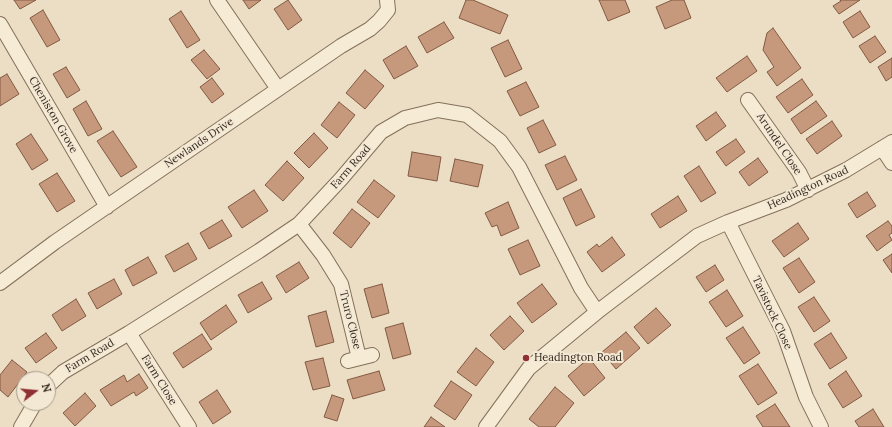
<!DOCTYPE html>
<html>
<head>
<meta charset="utf-8">
<style>
  body { margin:0 }
  #map { position:relative; width:892px; height:427px; overflow:hidden; background:#ebdec4; font-family:Lora,serif }
  canvas { display:block }
  .north { position:absolute; left:16px; top:371px; width:40px; height:40px; box-sizing:border-box; background:#f3e8d3; border:1px solid #a79c8b; border-radius:50%; rotate:74deg; font-size:11px; font-weight:700; line-height:16px; text-align:center; color:#35291f }
  .north::after { content:''; display:block; margin:auto; width:14px; height:18px; background:#8f3034; clip-path:polygon(50% 0,100% 100%,50% 72%,0 100%) }
</style>
</head>
<body>
<div id="map">
<canvas width="892" height="427"></canvas>
<div class="north">N</div>
</div>
<script>
const context = document.querySelector('canvas').getContext('2d');
context.lineJoin = 'round';
function fill(path, color) { context.fillStyle = color; context.fill(path, 'evenodd'); }
const toPath = rows => new Path2D(rows.map(r => 'M' + r).join(''));
function trace(path, color, width, dash) { context.strokeStyle = color; context.lineWidth = width; context.lineCap = dash ? 'butt' : 'round'; context.setLineDash(dash || []); context.stroke(path); }
function write(font, color, halo, rows, align = 'center') {
  context.font = font + ' Lora,serif'; context.lineWidth = 4; context.setLineDash([]); context.textBaseline = 'middle'; context.strokeStyle = halo; context.fillStyle = color; for (const [text, x, y, turn = 0] of rows) {
    context.save(); context.translate(x, y); context.rotate((+turn || 0) * Math.PI / 180); context.textAlign = isNaN(turn) ? turn : align; if (halo) context.strokeText(text, 0, 0); context.fillText(text, 0, 0); context.restore();
  }
}
const building = toPath([
  [14,0,36,0,20,9,14,0],
  [243,0,261,0,249,9,243,0],
  [288,0,302,20,288,30,274,9,288,0],
  [466,0,473,0,508,15,500,34,459,18,466,0],
  [599,0,625,0,630,12,608,21,599,0],
  [672,0,684,0,691,18,665,29,656,7,672,0],
  [840,0,860,0,839,14,833,6,841,1,840,0],
  [43,10,60,40,47,47,30,18,43,10],
  [181,11,200,40,187,48,169,19,181,11],
  [860,11,870,27,853,38,843,22,860,11],
  [444,22,454,38,427,53,418,37,444,22],
  [773,28,801,68,777,86,767,72,774,67,763,50,767,33,773,28],
  [875,36,886,52,870,63,859,46,875,36],
  [508,40,522,69,505,77,491,48,508,40],
  [406,46,418,66,394,79,383,60,406,46],
  [204,50,220,69,207,79,191,60,204,50],
  [747,56,757,71,727,92,716,78,747,56],
  [892,58,892,77,886,81,878,67,892,58],
  [66,67,80,90,67,98,53,74,66,67],
  [365,70,384,86,365,109,346,93,365,70],
  [7,74,19,94,0,106,0,78,7,74],
  [212,78,224,94,212,103,200,87,212,78],
  [802,79,813,95,788,113,776,97,802,79],
  [526,82,539,107,520,116,507,91,526,82],
  [86,101,102,129,88,136,73,109,86,101],
  [816,101,827,116,801,134,791,119,816,101],
  [339,102,355,115,337,138,321,125,339,102],
  [716,112,726,126,706,141,696,126,716,112],
  [543,120,556,145,539,153,527,128,543,120],
  [832,121,842,136,817,154,806,139,832,121],
  [113,131,137,167,121,177,97,141,113,131],
  [314,133,328,148,309,168,294,153,314,133],
  [31,134,48,160,32,170,16,144,31,134],
  [736,139,745,152,726,166,716,152,736,139],
  [412,152,441,157,437,181,408,176,412,152],
  [565,156,577,180,557,190,545,165,565,156],
  [758,158,768,172,749,186,739,172,758,158],
  [455,159,483,165,478,187,450,181,455,159],
  [287,161,304,178,283,201,265,185,287,161],
  [699,166,716,193,701,202,684,176,699,166],
  [57,173,75,201,57,212,39,184,57,173],
  [374,180,395,196,378,218,357,202,374,180],
  [581,189,595,217,576,226,563,198,581,189],
  [254,190,268,211,242,228,228,207,254,190],
  [867,192,876,206,857,218,848,204,867,192],
  [678,196,687,211,660,228,651,214,678,196],
  [508,202,519,228,501,236,497,225,492,227,485,213,508,202],
  [352,209,370,223,351,248,333,233,352,209],
  [222,220,232,236,209,249,200,233,222,220],
  [888,221,892,226,892,233,889,235,892,240,877,251,866,236,888,221],
  [798,223,809,239,784,257,772,241,798,223],
  [612,237,625,255,602,272,587,252,597,244,599,247,612,237],
  [528,240,540,266,520,275,508,249,528,240],
  [188,243,197,259,174,272,165,256,188,243],
  [892,254,892,273,883,260,892,254],
  [148,257,157,273,133,286,125,270,148,257],
  [799,258,815,282,799,293,783,268,799,258],
  [299,262,309,278,286,293,276,276,299,262],
  [715,265,724,280,706,292,696,277,715,265],
  [114,279,122,294,97,309,88,293,114,279],
  [262,282,272,299,248,313,238,295,262,282],
  [382,284,389,313,372,318,364,289,382,284],
  [542,284,557,304,532,323,517,303,542,284],
  [727,290,743,316,726,327,709,302,727,290],
  [814,297,830,321,814,332,798,307,814,297],
  [76,299,86,316,62,331,52,315,76,299],
  [226,305,237,322,211,340,200,323,226,305],
  [656,308,671,325,648,344,634,327,656,308],
  [326,311,334,342,316,347,308,316,326,311],
  [510,316,524,331,504,350,490,335,510,316],
  [403,323,411,354,393,359,385,328,403,323],
  [743,327,760,353,744,364,726,338,743,327],
  [626,332,640,348,616,369,602,352,626,332],
  [46,333,57,348,36,363,25,348,46,333],
  [831,333,847,358,830,369,814,344,831,333],
  [202,334,212,349,183,368,173,353,202,334],
  [476,348,494,362,476,386,457,372,476,348],
  [323,358,330,386,313,390,305,362,323,358],
  [589,358,605,378,584,396,568,376,589,358],
  [12,360,27,372,8,397,0,390,0,375,12,360],
  [758,364,777,393,758,405,739,376,758,364],
  [379,371,385,390,353,399,347,380,379,371],
  [846,371,862,396,843,408,828,384,846,371],
  [139,374,148,388,136,396,134,392,111,406,100,390,124,375,127,382,139,374],
  [451,381,472,395,455,420,434,406,451,381],
  [555,387,574,403,555,427,539,427,529,419,555,387],
  [217,390,231,412,213,424,199,402,217,390],
  [85,393,96,406,75,426,63,413,85,393],
  [332,395,344,399,337,421,324,417,332,395],
  [775,404,790,427,763,427,756,416,775,404],
  [873,409,884,427,859,427,855,421,873,409],
  [431,417,445,427,424,427,431,417]
]);
fill(building, '#c6987c');
trace(building, '#825a43', 1);
const street = toPath([
  [217,0,278,89],
  [0,24,107,207],
  [748,100,799,172,808,190],
  [882,148,892,163],
  [728,222,783,331,806,397,821,427],
  [299,224,323,255,341,284,359,358],
  [0,283,55,242,341,46,370,29,379,21,388,10,387,0],
  [129,333,189,427],
  [348,361,372,355],
  [48,386,63,372,129,333,259,251,299,224,341,179,381,132,405,118,438,110,467,115,500,141,519,167,581,288,597,312],
  [21,427,35,403],
  [486,427,529,368,597,312,697,236,728,222,786,200,846,170,892,142]
]);
trace(street, '#84705c', 16);
trace(street, '#f6ecd6', 14);
for (const [x, y, r, color] of [
  [526,358,4,"#8f3034"]
]) { const dot = new Path2D(); dot.arc(x, y, r, 0, 2 * Math.PI); context.fillStyle = color; context.fill(dot); trace(dot, '#f3e8d3', 1.5); }
write('11px', '#35291f', '#f3e8d3', [
  ["Cheniston Grove",53,115,60],
  ["Newlands Drive",199,143,-34],
  ["Arundel Close",779,144,56],
  ["Farm Road",351,167,-49],
  ["Headington Road",808,188,-25],
  ["Tavistock Close",772,313,65],
  ["Truro Close",350,320,76],
  ["Farm Road",90,356,-31],
  ["Farm Close",159,380,58]
]);
write('11px', '#35291f', '#f3e8d3', [
  ["Headington Road",534,358]
], 'left');
</script>
</body>
</html>
